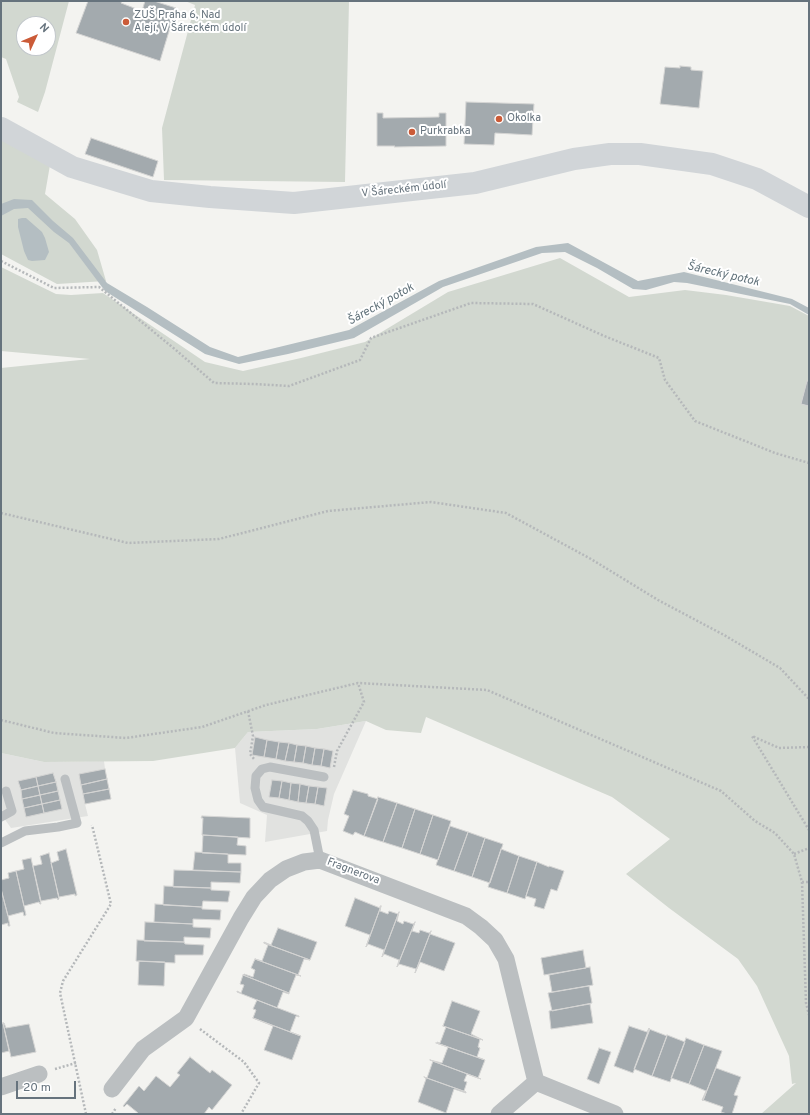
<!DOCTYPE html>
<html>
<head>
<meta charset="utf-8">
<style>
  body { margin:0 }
  #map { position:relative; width:810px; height:1115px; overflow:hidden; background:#f3f3f0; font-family:Overpass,sans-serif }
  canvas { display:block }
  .frame { position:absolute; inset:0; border:2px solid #66737d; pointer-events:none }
  .north { position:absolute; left:16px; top:16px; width:40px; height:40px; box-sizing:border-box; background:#fff; border:1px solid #c2c7cb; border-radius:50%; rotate:46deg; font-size:11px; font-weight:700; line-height:16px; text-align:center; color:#66737d }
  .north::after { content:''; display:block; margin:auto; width:14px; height:18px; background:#cb5b38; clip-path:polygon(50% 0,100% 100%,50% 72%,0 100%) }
  .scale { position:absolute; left:16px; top:1081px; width:60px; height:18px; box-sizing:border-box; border:2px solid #66737d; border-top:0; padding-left:5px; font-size:12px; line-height:14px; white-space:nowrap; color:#66737d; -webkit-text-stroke:3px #fff; paint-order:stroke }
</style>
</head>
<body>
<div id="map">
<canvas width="810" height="1115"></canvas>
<div class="frame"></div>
<div class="north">N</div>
<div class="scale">20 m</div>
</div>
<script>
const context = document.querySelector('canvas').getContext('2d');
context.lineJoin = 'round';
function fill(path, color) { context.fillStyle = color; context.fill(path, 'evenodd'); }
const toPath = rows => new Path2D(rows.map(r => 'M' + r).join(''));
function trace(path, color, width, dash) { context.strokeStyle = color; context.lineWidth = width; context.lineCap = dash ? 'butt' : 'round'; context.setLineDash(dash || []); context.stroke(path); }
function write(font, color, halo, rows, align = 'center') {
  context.font = font + ' Overpass,sans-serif'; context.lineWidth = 4; context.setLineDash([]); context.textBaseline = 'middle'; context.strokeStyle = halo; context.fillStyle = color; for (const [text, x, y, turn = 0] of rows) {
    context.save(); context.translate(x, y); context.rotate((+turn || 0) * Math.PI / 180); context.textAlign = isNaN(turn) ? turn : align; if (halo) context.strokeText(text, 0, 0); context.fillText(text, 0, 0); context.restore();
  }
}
fill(toPath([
  [366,721,334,794,328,820,327,831,265,842,267,815,240,803,235,748,248,732,317,729],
  [1,753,44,762,104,761,105,769,111,799,85,804,88,816,11,828,1,814]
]), '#e1e2e0');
fill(toPath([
  [1,1,69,1,45,92,38,112,17,102,19,97,6,59,1,57],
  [24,24,48,24,48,48,24,48],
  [185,1,349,1,345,182,164,180,162,128,195,5],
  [1,139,50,165,45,194,75,219,97,250,106,281,57,284,1,254],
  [560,258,629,297,685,290,726,295,790,306,809,316,809,381,807,381,801,404,809,406,809,1114,761,1114,796,1083,792,1084,789,1056,757,986,738,959,669,908,626,874,670,839,612,797,426,717,421,733,386,730,366,721,317,729,248,732,235,748,153,761,44,762,1,753,1,368,90,359,1,351,1,267,56,294,71,295,103,293,205,362,243,371,301,358,365,342,448,292]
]), '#d2d8d0');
fill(toPath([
  [14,199,32,200,53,221,73,238,107,283,147,307,210,347,238,357,349,330,439,281,536,247,568,243,638,281,684,272,792,299,809,308,809,315,790,304,687,283,674,282,646,290,633,289,597,268,565,252,542,253,443,287,354,338,288,354,239,364,205,354,105,291,69,243,54,232,28,208,14,209,1,216,1,204],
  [22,218,26,218,42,232,45,238,49,252,45,260,32,261,28,260,24,251,18,227,18,219]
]), '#b4bec2');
const building = toPath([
  [88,1,122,1,121,3,142,11,145,1,154,1,176,8,160,61,76,33,88,1],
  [680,66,691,67,691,70,703,71,699,108,660,104,665,67,680,68,680,66],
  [466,102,534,104,532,135,495,133,494,145,464,144,466,102],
  [377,113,383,113,383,118,439,117,439,113,446,113,446,146,394,147,395,146,377,146,377,113],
  [91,138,158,161,153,177,85,154,91,138],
  [807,381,809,381,809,406,801,404,807,381],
  [255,737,267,740,264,757,252,755,255,737],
  [267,740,279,742,276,759,264,757,267,740],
  [279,742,289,743,285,761,276,759,279,742],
  [289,743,297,745,294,762,285,761,289,743],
  [297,745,306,746,303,763,294,762,297,745],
  [306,746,315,748,312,765,303,763,306,746],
  [315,748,324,749,321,766,312,765,315,748],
  [324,749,333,751,330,768,321,766,324,749],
  [105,769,107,779,81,785,79,774,105,769],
  [53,773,56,782,38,786,36,777,53,773],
  [36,777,38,786,21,790,18,781,36,777],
  [107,779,109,789,83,794,81,785,107,779],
  [272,780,282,781,279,798,269,797,272,780],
  [282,781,291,783,289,800,279,798,282,781],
  [56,782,58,791,40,795,38,786,56,782],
  [291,783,300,784,298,802,289,800,291,783],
  [300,784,309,786,306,803,298,802,300,784],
  [38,786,40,795,22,799,21,790,38,786],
  [309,786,318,787,315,804,306,803,309,786],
  [318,787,327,788,324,806,315,804,318,787],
  [109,789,111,799,85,804,83,794,109,789],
  [353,790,368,794,368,796,378,799,364,836,355,832,353,835,343,831,349,816,344,814,353,790],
  [58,791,60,800,42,804,40,795,58,791],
  [40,795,42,804,24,808,22,799,40,795],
  [378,797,397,803,383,842,364,836,378,797],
  [60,800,62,809,44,813,42,804,60,800],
  [397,803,415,809,402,848,383,842,397,803],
  [42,804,44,813,26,817,24,808,42,804],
  [415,809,433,815,420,854,402,848,415,809],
  [433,815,451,821,438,860,420,854,433,815],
  [202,816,250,818,250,838,202,835,203,818,201,818,202,816],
  [450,826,468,832,454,871,436,865,450,826],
  [468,832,485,838,472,877,454,871,468,832],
  [203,835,238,837,237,845,246,846,246,855,202,853,203,835],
  [485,838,503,844,490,883,472,877,485,838],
  [66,849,77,895,75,896,75,894,59,897,51,863,59,860,57,852,66,849],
  [501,849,519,856,507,893,488,887,501,849],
  [195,852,228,854,228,863,241,863,241,872,193,870,195,852],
  [49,853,59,899,58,900,57,898,41,901,33,866,42,864,40,856,49,853],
  [519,856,537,862,525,899,507,893,519,856],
  [31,858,41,904,40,904,39,902,24,906,16,871,24,869,22,860,31,858],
  [537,862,549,867,549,866,564,871,557,891,551,889,544,909,534,906,536,899,526,896,537,862],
  [174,870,241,872,240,883,211,882,211,888,173,887,174,870],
  [16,871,26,915,24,916,23,912,8,916,1,889,1,880,9,878,8,873,16,871],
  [164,886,211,888,211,890,230,891,228,902,203,901,202,907,163,905,164,886],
  [1,889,8,916,10,926,8,926,8,923,1,925,1,889],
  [355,898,380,908,380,906,381,906,366,947,370,935,345,926,355,898],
  [155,904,202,907,202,909,221,910,220,920,193,919,193,924,154,922,155,904],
  [381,906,380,911,388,914,389,911,398,914,399,912,382,957,384,950,368,944,366,947,381,906],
  [399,912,397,921,403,924,404,921,413,924,415,922,397,967,399,960,384,954,382,957,399,912],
  [145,922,193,924,193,927,211,928,210,938,184,937,184,942,144,941,145,922],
  [415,922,412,931,419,933,420,930,429,933,431,931,415,973,416,969,399,964,397,967,415,922],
  [278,928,317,942,310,960,264,943,264,942,271,945,278,928],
  [431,931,430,934,455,943,444,971,420,962,415,973,431,931],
  [137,940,184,942,185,944,204,945,203,955,175,955,175,963,136,961,137,940],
  [264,943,310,960,304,959,298,975,301,976,255,959,262,961,268,945,264,943],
  [583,950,586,968,544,975,541,958,583,950],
  [255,959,301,976,296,975,289,993,243,975,244,974,253,977,255,970,251,968,255,959],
  [139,961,165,962,164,986,138,985,139,961],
  [590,967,593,985,552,992,549,975,590,967],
  [243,975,289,993,289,994,283,992,277,1008,237,992,237,991,241,993,244,985,240,984,243,975],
  [589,986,592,1003,552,1011,548,993,589,986],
  [257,1000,299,1016,299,1017,296,1016,290,1032,301,1036,253,1018,256,1010,253,1009,257,1000],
  [452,1001,480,1011,471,1034,483,1040,443,1026,452,1001],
  [590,1004,593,1023,551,1029,549,1011,590,1004],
  [253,1018,301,1036,292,1060,264,1050,273,1026,253,1018],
  [3,1023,9,1051,1,1053,1,1024,3,1023],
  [3,1023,4,1023,6,1028,29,1024,36,1052,11,1057,3,1023],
  [443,1026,483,1040,480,1039,478,1047,480,1048,477,1057,485,1060,437,1043,437,1042,440,1043,446,1027,443,1026],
  [629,1026,647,1032,649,1028,650,1029,633,1073,614,1066,629,1026],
  [649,1029,667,1036,652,1076,634,1069,649,1029],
  [667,1035,685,1042,670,1082,652,1076,667,1035],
  [686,1038,704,1045,689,1084,671,1078,686,1038],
  [436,1043,485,1060,478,1078,430,1060,442,1063,448,1047,436,1043],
  [704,1045,722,1051,703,1101,702,1100,706,1091,689,1084,704,1045],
  [599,1048,611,1052,599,1084,587,1079,599,1048],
  [190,1057,210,1073,212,1070,232,1085,212,1110,209,1107,204,1114,137,1114,138,1113,127,1104,124,1107,123,1106,139,1086,144,1091,156,1076,170,1087,180,1075,177,1073,190,1057],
  [430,1060,481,1079,467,1074,464,1081,467,1082,464,1091,466,1092,424,1077,427,1078,433,1061,430,1060],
  [716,1068,741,1077,734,1095,738,1096,732,1114,727,1114,721,1112,723,1107,703,1100,716,1068],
  [424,1077,466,1092,466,1093,454,1089,446,1113,418,1102,426,1079,424,1077]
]);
fill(building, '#a3aaae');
trace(building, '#d4d4d3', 1);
trace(toPath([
  [1,261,54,288,99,287,177,351,214,383,254,384,289,386,360,360,371,338,471,303,533,304,602,335,659,358,665,380,695,421,775,453,809,463],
  [1,513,128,543,219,539,328,511,431,502,506,513,591,559,658,600,724,635,780,668,809,699],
  [248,711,253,736,250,754,254,759],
  [1,720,54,733,126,738,202,727,266,705,358,683,487,690,721,791,755,821,775,833,794,854,802,882,806,1003,809,1015],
  [809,747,779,748,752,736,809,830],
  [334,767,337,751,364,702,358,683],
  [794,854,809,848],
  [802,882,809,882],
  [200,1029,244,1062,259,1083,241,1114],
  [55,1069,76,1063],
  [86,1114,60,993,63,981,111,904,92,825],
  [112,1114,116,1108]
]), '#b5b8ba', 2.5, [2, 2]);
trace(toPath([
  [1,817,12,811,6,791],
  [1,843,25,831,58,827,77,823,65,779],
  [320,860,314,830,308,821,302,816,263,807,258,800,255,788,256,776,262,769,270,767,324,777]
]), '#bbbfc1', 9);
trace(toPath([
  [536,1082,615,1114],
  [1,1087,39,1074],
  [112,1089,143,1049,186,1018,241,918,254,897,270,880,286,869,304,862,320,860,466,916,481,927,495,940,506,959,536,1082],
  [499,1114,536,1082]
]), '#bbbfc1', 17);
trace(toPath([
  [1,128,72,167,151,191,210,197,294,203,475,183,574,159,610,154,640,154,712,164,757,179,809,207]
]), '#d1d5d8', 22);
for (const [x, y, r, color] of [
  [126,22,4,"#cb5b38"],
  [499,119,4,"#cb5b38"],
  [412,132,4,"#cb5b38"]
]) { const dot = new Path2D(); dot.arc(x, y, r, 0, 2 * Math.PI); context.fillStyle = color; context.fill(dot); trace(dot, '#fff', 1.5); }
write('11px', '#66737d', '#fff', [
  ["ZUŠ Praha 6, Nad",134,16],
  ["Alejí, V Šáreckém údolí",134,29],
  ["Okolka",507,119],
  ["Purkrabka",420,132]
], 'left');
write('11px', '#66737d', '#fff', [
  ["V Šáreckém údolí",404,190,-6],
  ["Fragnerova",353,872,21]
]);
write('italic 12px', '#62737b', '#fff', [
  ["Šárecký potok",723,275,13],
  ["Šárecký potok",381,305,-29]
]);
</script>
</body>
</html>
